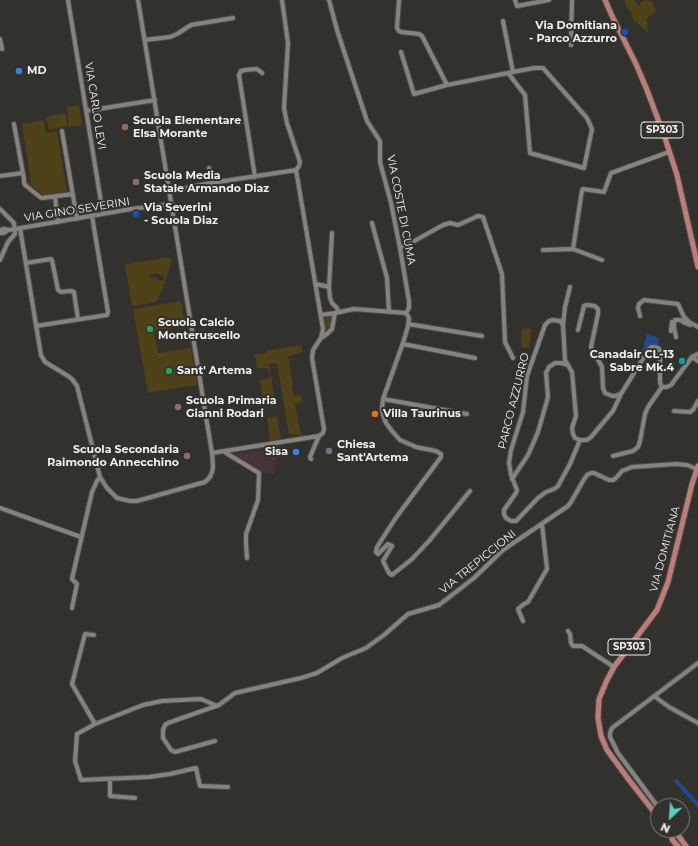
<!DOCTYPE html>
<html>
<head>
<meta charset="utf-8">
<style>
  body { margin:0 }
  #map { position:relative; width:698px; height:846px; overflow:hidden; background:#32312e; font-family:Montserrat,sans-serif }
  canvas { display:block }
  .north { position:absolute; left:650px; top:798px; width:40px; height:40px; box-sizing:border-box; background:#32312e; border:1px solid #7e7d7b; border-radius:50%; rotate:205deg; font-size:11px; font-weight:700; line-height:16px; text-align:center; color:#f1f0ee }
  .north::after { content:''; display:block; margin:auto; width:14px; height:18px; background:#59cebe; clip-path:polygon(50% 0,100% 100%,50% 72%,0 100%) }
</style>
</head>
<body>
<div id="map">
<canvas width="698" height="846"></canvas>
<div class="north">N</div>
</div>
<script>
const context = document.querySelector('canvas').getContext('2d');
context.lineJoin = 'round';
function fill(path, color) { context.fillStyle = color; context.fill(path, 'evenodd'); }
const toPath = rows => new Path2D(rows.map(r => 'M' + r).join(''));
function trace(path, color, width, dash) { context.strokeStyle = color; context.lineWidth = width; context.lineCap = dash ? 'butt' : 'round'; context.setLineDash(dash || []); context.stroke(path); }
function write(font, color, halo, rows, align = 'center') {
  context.font = font + ' Montserrat,sans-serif'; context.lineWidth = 4; context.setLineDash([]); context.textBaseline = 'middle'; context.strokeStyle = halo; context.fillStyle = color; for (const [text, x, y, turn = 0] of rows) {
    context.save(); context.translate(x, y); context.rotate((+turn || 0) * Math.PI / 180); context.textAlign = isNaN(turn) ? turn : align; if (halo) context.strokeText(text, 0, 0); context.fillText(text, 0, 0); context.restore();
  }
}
fill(toPath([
  [261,450,277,454,274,475,262,472,232,455,232,454]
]), '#463239');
fill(toPath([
  [624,0,634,0,639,6,640,6,641,2,642,1,647,0,651,1,656,10,655,12,649,16,647,19,648,33,643,28,633,19,630,10,628,9],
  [79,105,82,125,69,127,67,107],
  [65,113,68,126,49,130,46,117],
  [44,120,46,133,57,131,67,192,44,195,28,183,31,182,22,124],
  [168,257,172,260,162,291,156,302,132,306,125,264],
  [155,273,164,276,163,281,148,276],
  [181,301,185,326,154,331,158,353,191,348,197,385,148,393,133,309],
  [330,317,331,318,329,328,326,329,325,328,324,319],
  [522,328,531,329,530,348,521,347],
  [301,345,303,352,288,356,293,385,292,386,294,396,301,395,303,402,295,404,301,435,289,434,277,363,269,364,274,396,263,398,260,380,269,379,270,374,267,368,257,368,255,355,266,353,266,351],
  [277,416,281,439,269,441,269,439,270,438,267,418]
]), '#4f4118');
fill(toPath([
  [647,334,659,338,658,341,659,342,658,347,654,345,648,346,644,354,642,353]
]), '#244991');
trace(toPath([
  [676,781,698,805]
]), '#244991', 4);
const minor = toPath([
  [68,0,103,214],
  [282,0,288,43,284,108,287,123,300,162,299,166,296,170,323,329,321,338,313,350,312,358,324,429,323,433,319,436,310,457,311,459],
  [329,0,337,30,367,121,380,141,380,162,391,203,400,248,409,301,409,308,406,313,409,318,408,326,403,343,383,399,382,408,383,415,386,423,392,431,400,440,416,447,436,451,441,454,441,457,395,519,377,547,376,552,378,554,388,544,392,546,383,561,389,573,392,575,412,559,429,541,470,491],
  [399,0,397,28,399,31,401,32,419,34,422,36,447,85],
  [515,0,517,6,549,0],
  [0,39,2,49],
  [145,40,170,37,177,34,191,25,233,18],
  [571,45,572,0],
  [401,52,414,94,447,85,513,72,503,21],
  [508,73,525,95,530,153,584,168,592,129,587,118,543,68,534,68,513,72],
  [86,111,155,100],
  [14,124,24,179,24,182,25,185,40,197,42,198,73,194],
  [62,131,77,219],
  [209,168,211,183],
  [0,176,23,173],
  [255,177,239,75,241,71,245,70,257,69,262,73],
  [170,191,211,183,296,170],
  [55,197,58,222],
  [0,209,14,223,15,234,8,242,0,260],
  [372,223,376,238,387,278,389,312],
  [20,228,41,355,45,362,68,376,72,379,77,386,100,477,107,488,117,498,130,501,137,501,205,482,210,477,212,472,213,467,212,453,138,0],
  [0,230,4,229,8,230],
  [0,233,4,233,8,230,15,229,131,209,172,204],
  [332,233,329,287,330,298,332,303,337,308,338,312],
  [400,248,409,244,443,225,450,223,458,225,478,216,483,217,502,274,505,342,513,358],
  [573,249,582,190,583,189,604,192,611,173,669,152],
  [543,250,573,249,602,260],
  [26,263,51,259,52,260,58,290,61,292,71,291,74,292,78,319],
  [316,284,329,287],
  [321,315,335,313,354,309,406,313],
  [640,316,638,308,639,304,644,300,678,304,684,317,689,322,698,327],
  [408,324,482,336],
  [563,325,565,307,570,287],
  [36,326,107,315,108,312,92,216],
  [578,330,584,306,587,305,595,306,598,309,598,314,591,347,602,367,603,388,605,393,612,396,616,396,620,394],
  [671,331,672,322],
  [676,337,674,327,674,323,675,320,681,320,683,322,690,325],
  [321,338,327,334,332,329,335,313],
  [403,344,475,358],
  [692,357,698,361],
  [383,399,467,414],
  [674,411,690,412,693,410,698,401],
  [580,440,570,464,558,486,554,489,546,492,538,498,516,521,511,521,506,518,504,514,504,510,516,493,517,490,511,475,509,463,511,450,523,412,527,376,545,325,549,321,553,320,560,321,563,325,565,360,572,372,576,416,572,428,573,434,575,438,580,440,587,440,591,437,613,411,621,394,649,349,652,347,658,348,660,350,660,383,662,387,667,387,671,385,692,357,698,354],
  [225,451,226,453,259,473,258,500,246,534,246,543,247,558],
  [212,453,319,436],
  [613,456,633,451,638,447,640,441,645,414,648,407,662,387],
  [512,479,528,455,538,432,548,397,546,373,549,367,555,363,561,363,568,365],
  [0,508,81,537],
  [72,608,77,584,72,579,92,492,97,481,100,477],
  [523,621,518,609,524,604,528,602,547,569,542,524],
  [568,631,570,634,571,643,573,646,582,646,614,667],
  [94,635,85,634,72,684,95,724],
  [655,696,658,699,669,707,698,723],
  [217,706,201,699,162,701,143,705,95,724,77,734,75,761,81,780,149,777,170,774,196,768,200,786,228,787],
  [215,741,175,752,171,750,163,738,163,730,165,725,168,723,219,705,235,693,301,678,317,673,342,658,366,648,384,635,408,614,439,605,474,578,503,550,568,506,571,502,583,481,587,475,591,473,594,473,609,480,613,480,616,478,622,471,632,467,676,464,687,465,697,469],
  [110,779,110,796,135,798],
  [658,807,618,753,610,737,610,733,612,728,698,663]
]);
const major = toPath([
  [605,0,613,18,636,64,647,90,665,138,677,175,698,267],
  [658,817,629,780,607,750,601,736,598,718,599,699,607,680,614,667,657,610,668,582,692,484,698,466],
  [668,830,672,835,672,839,674,842,678,846],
  [672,835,675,833,677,834,686,846]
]);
trace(minor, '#4e4d4a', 6);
trace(major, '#4e4d4a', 7);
trace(minor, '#84837f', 4);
trace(major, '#bc7c77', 5);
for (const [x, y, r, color] of [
  [625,32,4,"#1a4fb4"],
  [19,71,4,"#3f7fe0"],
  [125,127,4,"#8d6e63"],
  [136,182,4,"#8d6e63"],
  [136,214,4,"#1a4fb4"],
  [150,329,4,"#2e9e5b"],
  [682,361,4,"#0f9aa8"],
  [169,371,4,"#2e9e5b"],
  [178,407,4,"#8d6e63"],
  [375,414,4,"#e8710a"],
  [329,451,4,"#6b7280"],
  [296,452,4,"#3f7fe0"],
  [187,456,4,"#8d6e63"]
]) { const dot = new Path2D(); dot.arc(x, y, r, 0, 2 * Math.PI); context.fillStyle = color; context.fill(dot); trace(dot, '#32312e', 1.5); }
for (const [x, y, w] of [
  [662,130,42],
  [629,647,42]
]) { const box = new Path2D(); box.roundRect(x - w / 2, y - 8, w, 16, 3); context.fillStyle = '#32312e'; context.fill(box); trace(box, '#f1f0ee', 1); }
write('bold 10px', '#f1f0ee', null, [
  ["SP303",662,130],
  ["SP303",629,647]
]);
write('bold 11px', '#f1f0ee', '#32312e', [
  ["Via Domitiana",617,26,"right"],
  ["- Parco Azzurro",617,39,"right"],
  ["MD",27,71],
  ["Scuola Elementare",133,121],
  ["Elsa Morante",133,134],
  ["Scuola Media",144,176],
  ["Statale Armando Diaz",144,189],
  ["Via Severini",144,208],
  ["- Scuola Diaz",144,221],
  ["Scuola Calcio",158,323],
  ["Monteruscello",158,336],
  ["Canadair CL-13",674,355,"right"],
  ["Sabre Mk.4",674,368,"right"],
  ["Sant' Artema",177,371],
  ["Scuola Primaria",186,401],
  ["Gianni Rodari",186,414],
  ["Villa Taurinus",383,414],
  ["Chiesa",337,445],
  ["Sant'Artema",337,458],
  ["Scuola Secondaria",179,450,"right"],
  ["Raimondo Annecchino",179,463,"right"],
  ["Sisa",288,452,"right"]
], 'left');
write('11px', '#f1f0ee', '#32312e', [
  ["VIA CARLO LEVI",95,106,81],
  ["VIA GINO SEVERINI",77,210,-9],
  ["VIA COSTE DI CUMA",401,210,79],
  ["PARCO AZZURRO",514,401,-76],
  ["VIA DOMITIANA",665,549,-75],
  ["VIA TREPICCIONI",478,562,-39]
]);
</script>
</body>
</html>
